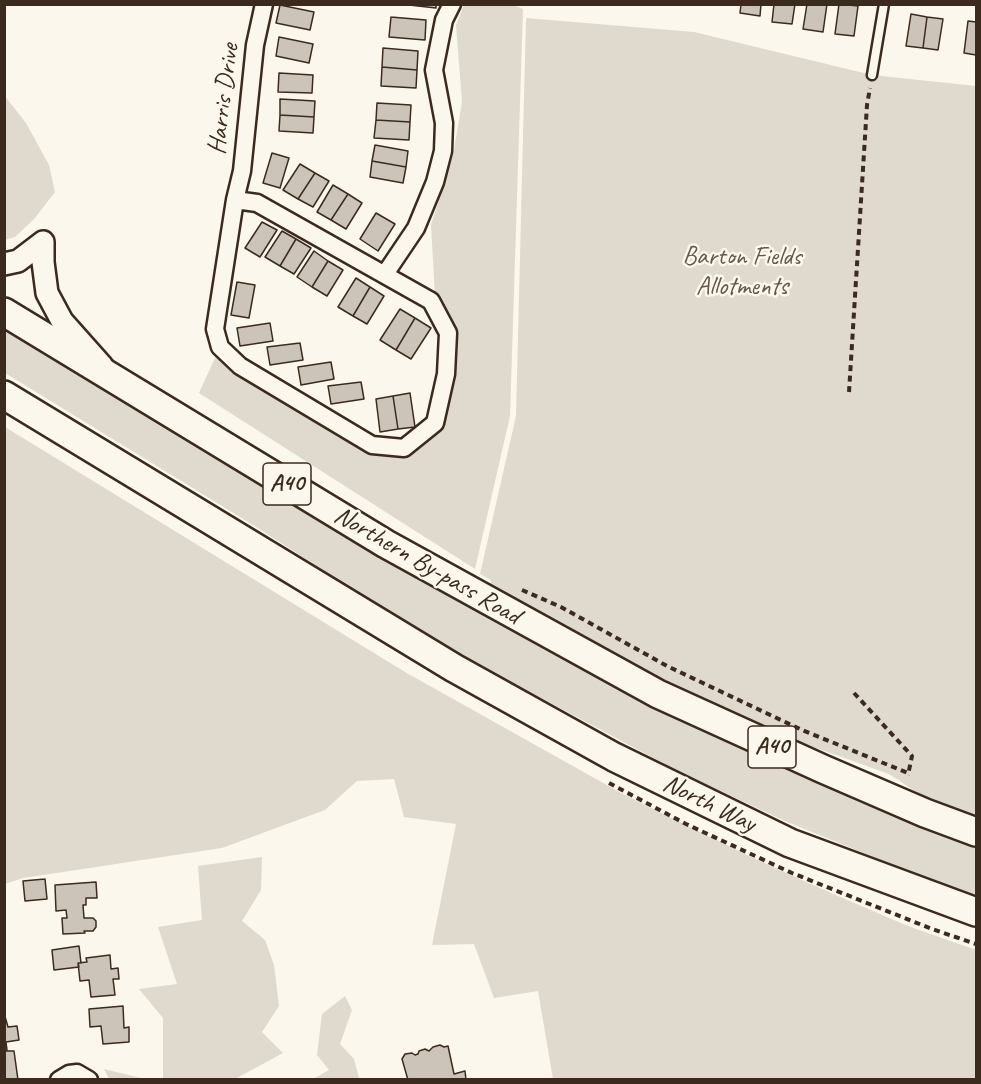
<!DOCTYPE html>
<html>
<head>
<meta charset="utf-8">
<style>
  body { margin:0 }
  #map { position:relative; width:981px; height:1084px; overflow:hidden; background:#fbf7ec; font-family:Caveat,sans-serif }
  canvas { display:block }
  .frame { position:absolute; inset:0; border:6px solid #3b2a1e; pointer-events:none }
</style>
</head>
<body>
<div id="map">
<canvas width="981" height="1084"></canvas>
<div class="frame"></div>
</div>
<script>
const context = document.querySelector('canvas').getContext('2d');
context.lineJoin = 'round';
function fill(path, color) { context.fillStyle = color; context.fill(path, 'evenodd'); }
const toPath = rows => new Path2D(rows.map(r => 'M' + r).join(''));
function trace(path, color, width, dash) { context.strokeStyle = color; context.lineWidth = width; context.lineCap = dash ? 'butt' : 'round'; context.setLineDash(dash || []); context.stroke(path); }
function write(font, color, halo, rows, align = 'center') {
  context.font = font + ' Caveat,sans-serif'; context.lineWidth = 5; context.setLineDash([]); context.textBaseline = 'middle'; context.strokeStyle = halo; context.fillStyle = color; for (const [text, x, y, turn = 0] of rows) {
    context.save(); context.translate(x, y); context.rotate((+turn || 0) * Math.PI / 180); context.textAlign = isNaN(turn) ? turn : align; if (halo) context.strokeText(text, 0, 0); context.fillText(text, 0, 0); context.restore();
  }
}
fill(toPath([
  [464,5,513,5,523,9,510,416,475,569,199,393,220,347,372,445,404,448,435,423,446,374,435,297,431,225,453,155,462,102,456,25],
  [526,18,694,32,872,75,976,86,976,824,947,812,889,774,738,720,685,696,489,588,491,580,480,574,516,416],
  [4,95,26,123,49,165,55,192,34,219,15,237,5,240],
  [4,326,308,511,976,845,976,895,913,873,785,821,674,769,431,639,253,525,5,373],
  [5,427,405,672,621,793,751,857,831,893,908,926,976,950,976,1079,553,1079,538,991,494,998,474,944,432,945,456,824,404,817,394,779,357,781,325,810,222,848,23,878,5,884],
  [262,857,261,890,242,921,265,940,274,965,279,1006,262,1032,283,1053,235,1079,163,1079,163,1018,139,989,177,984,158,927,202,920,198,866],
  [345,996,352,1010,340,1044,354,1059,359,1078,313,1079,329,1070,317,1055,322,1014],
  [104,1069,145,1079,109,1079]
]), '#dfd9ce');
const building = toPath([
  [400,4,436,4,436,8,400,4],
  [741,4,761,4,760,16,740,13,741,4],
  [774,4,795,4,792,24,772,22,774,4],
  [807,4,827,4,823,32,803,29,807,4],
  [839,4,858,6,854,36,835,34,839,4],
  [280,5,314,12,310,30,276,23,280,5],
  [911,14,927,17,923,48,906,46,911,14],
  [391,17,426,20,425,40,389,37,391,17],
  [927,17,943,19,938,50,923,48,927,17],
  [968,21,976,22,976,55,964,53,968,21],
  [279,37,313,44,309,63,276,56,279,37],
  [383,48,418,51,417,70,382,67,383,48],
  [382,67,417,70,416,88,381,86,382,67],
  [279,73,313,75,312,93,278,92,279,73],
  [280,99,315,101,314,117,280,115,280,99],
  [377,103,411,105,410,122,376,120,377,103],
  [280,115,314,117,313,133,279,131,280,115],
  [376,120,410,122,409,140,374,138,376,120],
  [375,145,408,151,406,167,372,161,375,145],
  [272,153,289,158,280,188,263,183,272,153],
  [372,161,406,167,403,183,370,177,372,161],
  [300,164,315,173,298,199,283,190,300,164],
  [315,173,329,181,313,207,298,199,315,173],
  [333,185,348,194,331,220,317,212,333,185],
  [348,194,362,203,346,229,331,220,348,194],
  [376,213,395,224,378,251,360,239,376,213],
  [262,222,277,230,260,257,245,248,262,222],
  [282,231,296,239,280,266,265,257,282,231],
  [296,239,311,248,294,274,280,266,296,239],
  [314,251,328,261,312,287,297,277,314,251],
  [328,261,343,270,327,296,312,287,328,261],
  [356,278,370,287,353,316,338,307,356,278],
  [237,282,255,285,249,318,231,315,237,282],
  [370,287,384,296,367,324,353,316,370,287],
  [400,309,415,318,396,350,380,340,400,309],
  [415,318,431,328,411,359,396,350,415,318],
  [270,323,273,341,240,346,237,328,270,323],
  [300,343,303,360,270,365,267,347,300,343],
  [331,362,334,379,301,385,298,367,331,362],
  [361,382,364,399,331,404,328,386,361,382],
  [410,393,415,427,398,429,393,396,410,393],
  [393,396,398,429,380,432,376,399,393,396],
  [45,879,47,899,25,901,23,881,45,879],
  [96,882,97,898,86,898,86,905,83,905,84,918,93,918,96,921,96,927,93,931,84,931,85,933,63,934,62,918,67,918,66,910,56,911,55,885,96,882],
  [79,946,81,963,78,963,79,967,54,970,52,950,79,946],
  [110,955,111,969,118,968,119,979,113,979,115,995,91,997,89,980,80,981,78,963,87,962,86,958,110,955],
  [123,1006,124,1028,129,1027,129,1042,103,1044,101,1026,90,1027,89,1009,123,1006],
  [4,1013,8,1027,17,1026,19,1040,6,1042,7,1050,4,1051,4,1013],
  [440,1045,444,1047,448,1046,454,1074,465,1071,466,1080,408,1080,402,1059,405,1054,412,1053,415,1055,418,1054,419,1051,425,1049,429,1051,433,1047,440,1045],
  [4,1051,14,1051,18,1080,4,1080,4,1051]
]);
fill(building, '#ccc4b9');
trace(building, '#3b2a1e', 1.5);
const service = toPath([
  [872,75,884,4]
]);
const minor = toPath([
  [235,200,257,203,431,301,448,333,446,374,435,423,404,448,372,445,240,366,220,347,215,329,235,200],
  [235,200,242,171,255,45,264,4],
  [385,274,416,228,435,182,443,151,444,123,434,70,444,20,452,4],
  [59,1080,69,1074,77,1073,89,1080]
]);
const tertiary = toPath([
  [43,242,43,262,47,293,62,321,102,366],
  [4,264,18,261,43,242]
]);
const trunk = toPath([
  [4,312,386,544,658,694,823,769,925,813,976,832],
  [4,395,454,668,614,757,790,843,976,912]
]);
trace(service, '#3b2a1e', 13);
trace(minor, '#3b2a1e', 21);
trace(tertiary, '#3b2a1e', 26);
trace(trunk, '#3b2a1e', 32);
trace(toPath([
  [849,392,867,105,870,88],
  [522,590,561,607,667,666,802,730,908,773],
  [854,693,912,756,908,775],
  [609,783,686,824,792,873,932,929,976,944]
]), '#3b2a1e', 4, [6, 4.5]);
trace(service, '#fbf7ec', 8);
trace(minor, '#fbf7ec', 16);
trace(tertiary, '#fbf7ec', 21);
trace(trunk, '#fbf7ec', 27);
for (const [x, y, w] of [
  [287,484,48],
  [772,747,48]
]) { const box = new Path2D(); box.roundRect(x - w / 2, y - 21, w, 42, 4.5); context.fillStyle = '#fbf7ec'; context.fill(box); trace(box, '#3b2a1e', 1.5); }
write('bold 24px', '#3b2a1e', null, [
  ["A40",287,484],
  ["A40",772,747]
]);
write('26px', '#3b2a1e', '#fbf7ec', [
  ["Harris Drive",224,99,-83],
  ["Northern By-pass Road",427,566,30],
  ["North Way",709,804,26]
]);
write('26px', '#64564a', '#fbf7ec', [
  ["Barton Fields",742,257],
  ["Allotments",742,287]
]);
</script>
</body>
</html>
